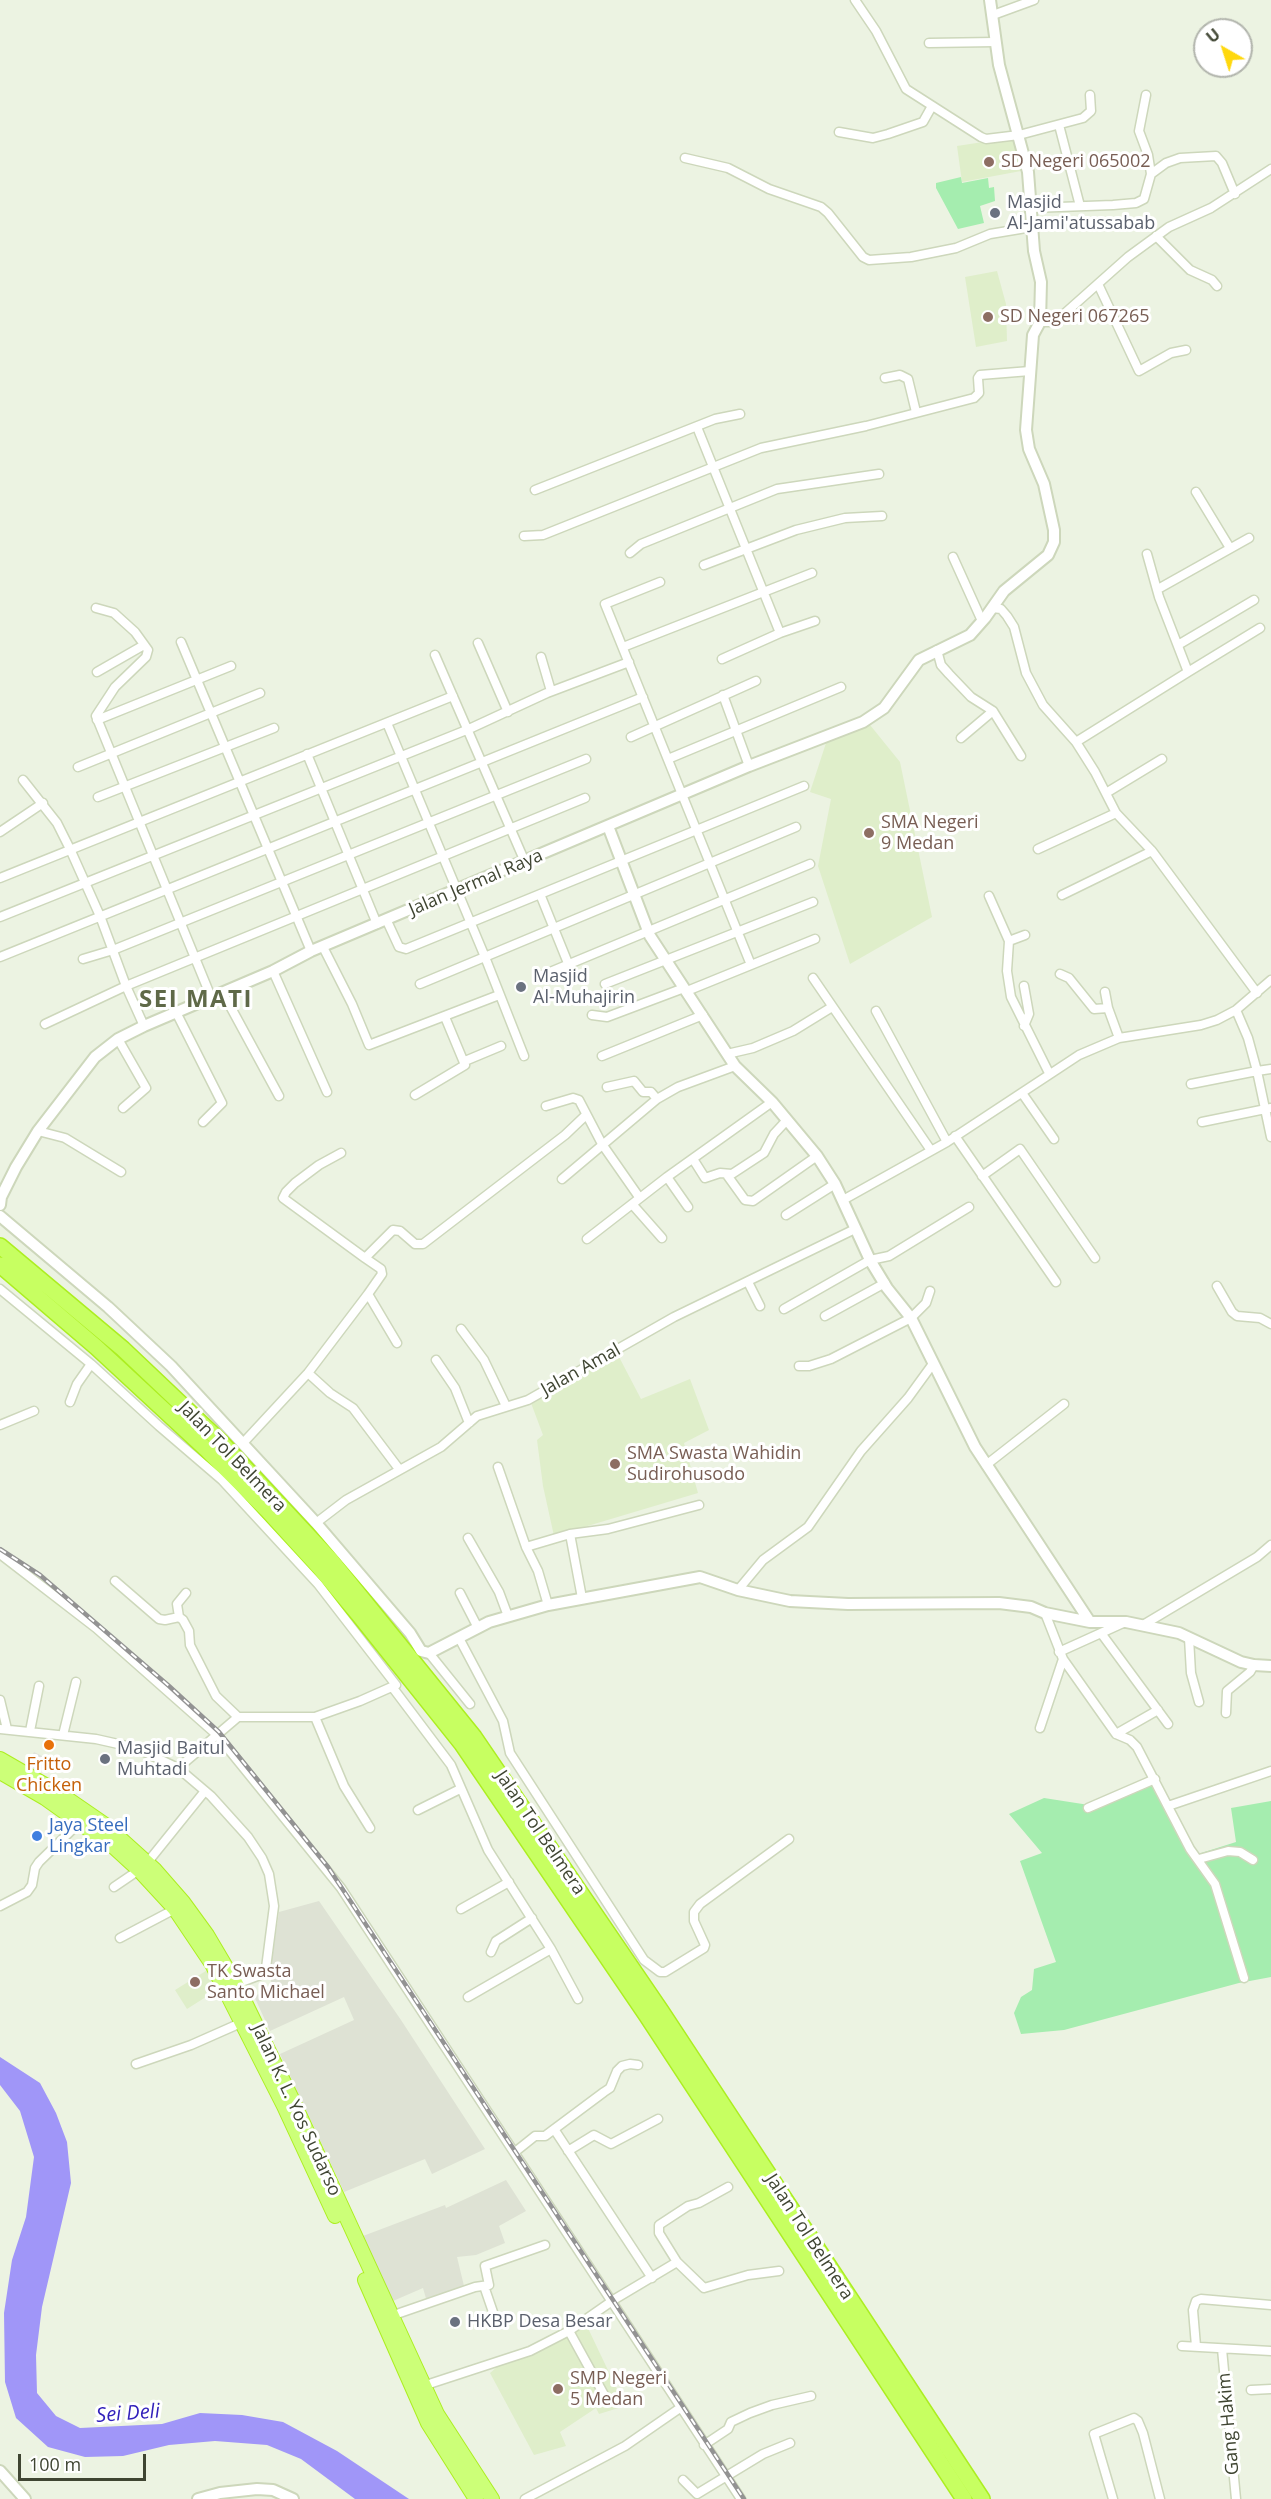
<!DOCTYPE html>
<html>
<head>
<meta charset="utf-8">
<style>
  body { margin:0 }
  #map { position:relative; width:1271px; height:2499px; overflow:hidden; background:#ecf3e2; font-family:"Open Sans",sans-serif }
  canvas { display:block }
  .north { position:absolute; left:1193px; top:18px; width:60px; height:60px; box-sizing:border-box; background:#fff; border:2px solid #b2b5ad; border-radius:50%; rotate:321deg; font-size:16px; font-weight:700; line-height:24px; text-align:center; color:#3f4532 }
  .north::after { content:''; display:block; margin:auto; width:21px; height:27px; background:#ffd80d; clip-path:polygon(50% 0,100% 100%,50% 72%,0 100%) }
  .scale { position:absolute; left:18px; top:2454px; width:128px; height:27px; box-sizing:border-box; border:3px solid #3f4532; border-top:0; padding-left:8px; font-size:18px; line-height:21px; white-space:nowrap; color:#3f4532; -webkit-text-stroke:4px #fff; paint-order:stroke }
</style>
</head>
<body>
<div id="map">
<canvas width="1271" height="2499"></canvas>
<div class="north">U</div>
<div class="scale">100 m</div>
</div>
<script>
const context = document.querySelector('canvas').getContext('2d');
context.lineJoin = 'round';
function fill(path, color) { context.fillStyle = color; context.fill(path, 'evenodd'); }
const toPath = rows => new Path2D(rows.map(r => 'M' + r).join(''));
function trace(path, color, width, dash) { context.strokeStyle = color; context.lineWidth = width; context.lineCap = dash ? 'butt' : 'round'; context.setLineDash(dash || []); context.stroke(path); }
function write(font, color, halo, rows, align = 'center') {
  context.font = font + ' "Open Sans",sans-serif'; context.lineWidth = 6; context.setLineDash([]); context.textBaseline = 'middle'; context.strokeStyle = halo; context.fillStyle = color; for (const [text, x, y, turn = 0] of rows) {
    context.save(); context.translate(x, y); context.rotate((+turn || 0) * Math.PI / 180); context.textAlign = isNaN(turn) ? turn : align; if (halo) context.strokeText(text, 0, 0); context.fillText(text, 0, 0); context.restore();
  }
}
fill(toPath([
  [319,1901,401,2020,485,2149,432,2174,425,2159,344,2192,280,2054,354,2020,344,1997,270,2031,254,1996,272,1989,270,1972,279,1912],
  [506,2180,526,2211,499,2226,505,2243,476,2255,457,2257,465,2290,427,2302,423,2288,393,2301,363,2236,445,2205,446,2208]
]), '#dee2d4');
fill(toPath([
  [1015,137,1021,171,962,182,957,146],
  [997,271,1006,304,1007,341,976,347,965,277],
  [866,720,900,762,932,917,850,964,818,866,831,799,810,792,827,740],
  [618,1355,641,1399,690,1379,709,1430,684,1443,698,1493,554,1536,543,1486,537,1440,543,1435,531,1403],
  [209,1969,220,1988,187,2009,175,1990],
  [586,2324,625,2406,599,2414,596,2408,560,2432,566,2446,534,2455,490,2373,504,2361]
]), '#dfeeca');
fill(toPath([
  [961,177,962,183,988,178,989,188,994,187,995,201,980,206,984,223,958,229,936,188,936,183],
  [1154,1784,1195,1855,1236,1842,1231,1808,1271,1801,1271,1977,1239,1983,1064,2030,1021,2034,1014,2013,1021,1997,1032,1990,1034,1969,1056,1962,1020,1861,1042,1853,1009,1814,1044,1798,1089,1805]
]), '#a5edaf');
fill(toPath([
  [34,1752,52,1761,49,1766,45,1765,41,1773,27,1766]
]), '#e1e3db');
fill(toPath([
  [0,2057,40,2083,56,2113,67,2142,71,2183,42,2307,36,2355,37,2393,56,2416,80,2428,162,2424,200,2413,242,2415,283,2422,337,2451,409,2499,355,2499,301,2459,267,2445,215,2441,169,2445,123,2456,85,2457,48,2447,16,2418,5,2382,4,2313,12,2260,26,2217,34,2157,20,2111,0,2085]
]), '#a096f8');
const minor = toPath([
  [855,0,876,31,906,89,981,137,986,139,1019,135,1083,118,1091,111,1090,95],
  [993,15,1034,0],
  [929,43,995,42],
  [1059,125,1080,206],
  [839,132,873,138,888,134,923,122,932,106],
  [685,158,728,168,769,189,821,207,828,213,863,257,869,260,911,257,956,248,990,234,1032,227],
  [1151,174,1166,163,1180,158,1216,156,1222,163,1235,194],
  [1032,208,1113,205,1136,203,1144,199,1151,174,1148,155,1139,131,1146,95],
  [1156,236,1190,270,1212,280,1217,286],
  [1098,284,1139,371,1171,353,1186,350],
  [1040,322,1055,322,1128,257,1169,227,1211,208,1271,169],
  [885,378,900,375,908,379,916,412],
  [697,427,780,633],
  [535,490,715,419,740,414],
  [1196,492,1230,548],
  [524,536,543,535,761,448,866,426,974,398,979,393,978,378,980,375,1030,371],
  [630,553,641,544,777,489,879,474],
  [953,557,982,621],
  [704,565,796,530,845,518,882,516],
  [660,582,605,604,751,965],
  [1158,589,1249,538],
  [96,608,114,613,135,632,148,650,146,657,115,687,96,716,211,997],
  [992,608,1001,609,1007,616,1014,627,1026,673,1043,705,1076,742,1095,772,1116,813,1152,851,1257,993],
  [181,642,311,951],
  [478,643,508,712],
  [1178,645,1254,600],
  [623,647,812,573],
  [937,650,941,665,949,674,971,697,993,711,1021,756],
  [435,655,525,862],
  [541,657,551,691],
  [722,659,780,633,815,621],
  [97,672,144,645],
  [1188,672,1260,628],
  [723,695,749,766],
  [97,720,231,666],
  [387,723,485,957,524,1056],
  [631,737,756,681],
  [961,738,993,711],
  [1076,742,1188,672,1159,597,1147,554],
  [307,754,377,924],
  [668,759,841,687],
  [78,767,260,693],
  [23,780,57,823,70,849,100,916,126,986,144,1026],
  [1106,793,1162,759],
  [98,797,274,728],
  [0,832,43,803],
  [1038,849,1116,813],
  [0,878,453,696],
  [540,894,574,978],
  [1062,895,1152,851],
  [989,896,1009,941],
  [0,917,469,729,547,693,629,662],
  [387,921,399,947,406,949,804,786],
  [1025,935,1009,941,1007,971,1011,997,1049,1073],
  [323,947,352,1004,369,1045,499,995],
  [0,957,643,697],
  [83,959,113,950,586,759],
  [273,971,327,1092],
  [1060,974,1069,978,1094,1009,1108,1008,1119,1038],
  [538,977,810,864],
  [813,978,930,1149],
  [420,984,796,827],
  [605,984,813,902],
  [1024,986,1029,1014,1024,1026],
  [687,991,815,939],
  [1105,992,1108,1008],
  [223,993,279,1096],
  [1236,1010,1248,1038,1257,1071,1271,1069],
  [876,1011,947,1142],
  [176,1012,222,1103,203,1122],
  [592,1015,607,1017,684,988],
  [45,1024,126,986,585,798],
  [118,1039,146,1088,123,1108],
  [727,1054,753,1048,793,1031,832,1007],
  [602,1056,703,1015],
  [465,1061,501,1046],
  [1191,1084,1257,1071,1271,1137],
  [607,1087,634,1081,643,1092,651,1092,657,1099],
  [1022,1093,1054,1139],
  [415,1095,465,1065,445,1017],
  [546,1106,573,1098,579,1100,602,1144,639,1197],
  [1202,1122,1271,1108],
  [38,1131,65,1138,121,1172],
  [955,1136,1056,1282],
  [341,1153,319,1165,295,1183,286,1192,283,1198,365,1258,393,1230,400,1231,415,1244,423,1244,565,1135,586,1115],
  [693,1159,705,1178,720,1173,732,1174,764,1153,774,1134,787,1120],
  [727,1175,745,1200,753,1201,817,1156],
  [982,1176,1020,1149,1095,1258],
  [667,1177,688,1207],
  [562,1179,657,1099,678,1087,735,1066],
  [843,1200,947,1142,1079,1055,1119,1038,1201,1025,1217,1020,1236,1010,1271,980],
  [632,1204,662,1238],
  [786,1215,835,1184],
  [587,1239,667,1177,772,1102],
  [365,1258,381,1269,382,1274,368,1294],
  [748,1282,760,1306],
  [1217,1286,1232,1312,1237,1316,1260,1318,1271,1324],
  [0,1289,91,1364,159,1426,222,1480,318,1584,396,1685,360,1701,315,1717,238,1717,178,1768,136,1748,96,1739,0,1729],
  [784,1309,870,1260,889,1256,969,1207],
  [825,1316,885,1283],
  [461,1329,484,1360,506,1406],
  [436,1360,455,1388,469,1423],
  [799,1366,809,1366,831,1359,911,1318,926,1303,930,1291],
  [308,1373,330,1393,353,1408,399,1469],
  [70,1402,77,1384,91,1364],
  [0,1425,34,1411],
  [244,1442,308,1373,368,1294,397,1343],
  [986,1465,1064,1404],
  [498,1467,526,1547,538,1571,548,1605],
  [316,1523,346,1500,441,1447,477,1416,528,1400,674,1317,855,1229],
  [570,1534,582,1598],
  [468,1538,499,1592,508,1616],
  [526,1547,570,1534,608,1529,699,1505],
  [0,1554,96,1628,217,1735,341,1888,741,2499],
  [115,1581,159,1619,165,1620,179,1617,183,1620,189,1631,190,1645,216,1696,238,1717],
  [738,1590,763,1560,808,1527,861,1451,908,1398,932,1365],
  [460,1593,478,1628],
  [1045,1613,1063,1659,1116,1734,1130,1740,1137,1747,1190,1849,1215,1884,1244,1978],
  [179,1617,177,1604,186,1593],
  [1123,1623,1101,1633,1168,1724],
  [1143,1625,1257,1557,1271,1545],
  [459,1638,503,1721,510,1753,644,1960,660,1972,665,1972,704,1948,705,1945,694,1921,694,1912,700,1904,789,1839],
  [1189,1638,1191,1673,1199,1702],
  [1059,1652,1101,1633],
  [429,1653,470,1704],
  [393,1688,451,1765,488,1850,551,1949,578,1999],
  [0,1700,7,1729],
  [1226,1713,1227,1691,1250,1672,1254,1665],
  [315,1717,344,1786,370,1828],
  [1040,1728,1063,1659],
  [30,1731,39,1686],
  [1116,1734,1158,1710],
  [63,1735,76,1682],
  [178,1768,211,1796,248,1837,262,1858,269,1874,274,1906,266,1968,260,1975,236,1984],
  [1168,1806,1271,1771],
  [1088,1808,1155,1779],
  [418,1810,460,1789],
  [1199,1859,1228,1851,1240,1852,1253,1860],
  [147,1863,205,1791],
  [114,1887,139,1870],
  [0,1906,27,1892,32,1885,35,1868,39,1862,80,1822],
  [461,1909,509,1882],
  [120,1938,175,1909],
  [491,1952,496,1941,532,1918],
  [468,1997,551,1949],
  [136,2064,191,2045,243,2022],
  [554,2129,652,2278],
  [568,2151,594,2135,611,2144,658,2119],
  [515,2152,535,2136,545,2136,604,2092,610,2088,617,2071,622,2066,630,2064,638,2065],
  [728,2187,699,2203,688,2206,659,2225,659,2233,677,2262,704,2288,748,2275,779,2271],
  [484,2286,494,2315],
  [391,2316,475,2287,489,2285,485,2266,545,2245],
  [569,2331,608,2402],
  [1182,2346,1271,2351],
  [1196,2346,1193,2310,1196,2301,1201,2299,1271,2305],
  [1222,2349,1236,2499],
  [423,2386,530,2351,569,2331,615,2299,677,2262],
  [1251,2390,1271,2389],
  [704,2445,728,2429,731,2422,750,2413,772,2405,811,2396],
  [683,2480,697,2494,763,2454,790,2443],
  [525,2499,625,2446,680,2408],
  [1113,2499,1094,2434,1134,2418,1138,2421,1143,2433,1160,2499]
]);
const tertiary = toPath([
  [608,826,650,936,735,1066,772,1102,817,1156,835,1184,870,1260,887,1288,911,1318,975,1447,1090,1622],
  [0,1205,1,1197,16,1167,38,1131,95,1057,118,1039,144,1026,273,971,311,951,749,766,863,722,884,708,919,660,970,635,985,618,1004,591,1048,555,1054,542,1054,530,1044,484,1029,449,1026,430,1033,335,1040,322,1041,282,1034,251,1028,172,999,65,990,0],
  [0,1216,108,1307,171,1366,316,1523,410,1633,421,1651,429,1653,489,1622,548,1605,700,1577,738,1590,790,1601,848,1604,999,1603,1031,1607,1045,1613,1090,1622,1126,1622,1179,1633,1241,1662,1254,1665,1271,1666],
  [0,2471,25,2499],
  [198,2499,220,2493,257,2489,273,2490,293,2499]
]);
const trunk = toPath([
  [0,1759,59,1793,104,1824,155,1870,183,1902,207,1935,236,1984,293,2101,437,2414,492,2499],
  [0,1772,45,1798,115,1848,139,1870,175,1909,212,1964,284,2106,335,2216],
  [365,2280,428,2423,476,2499]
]);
const motorway = toPath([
  [0,1246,123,1349,220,1441,330,1559,474,1737,661,2011,982,2499],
  [0,1265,96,1347,206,1449,268,1511,319,1567,359,1615,462,1744,647,2016,964,2499]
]);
trace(minor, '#cdd7bb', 11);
trace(tertiary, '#cdd7bb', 14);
trace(trunk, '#acee21', 16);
trace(motorway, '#acee21', 18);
trace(minor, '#fff', 8);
trace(tertiary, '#fff', 10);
trace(trunk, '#ccff78', 14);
trace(motorway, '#c7ff61', 15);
const rail = toPath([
  [0,1549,40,1575,169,1686,219,1732,328,1867,744,2499]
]);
trace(rail, '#939393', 4.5);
trace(rail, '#fff', 2, [7]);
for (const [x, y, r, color] of [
  [989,162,6,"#8d6e63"],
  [995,213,6,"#6b7280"],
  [988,317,6,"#8d6e63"],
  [869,833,6,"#8d6e63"],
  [521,987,6,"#6b7280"],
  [615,1464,6,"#8d6e63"],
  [49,1745,6,"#e8710a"],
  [105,1759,6,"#6b7280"],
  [37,1836,6,"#3f7fe0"],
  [195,1982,6,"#8d6e63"],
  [455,2322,6,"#6b7280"],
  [558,2389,6,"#8d6e63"]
]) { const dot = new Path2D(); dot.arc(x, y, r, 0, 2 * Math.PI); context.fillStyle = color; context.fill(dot); trace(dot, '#fff', 2); }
write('18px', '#785e54', '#fff', [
  ["SD Negeri 065002",1001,162],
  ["SD Negeri 067265",1000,317],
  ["SMA Negeri",881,823],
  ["9 Medan",881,844],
  ["SMA Swasta Wahidin",627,1454],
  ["Sudirohusodo",627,1475],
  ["TK Swasta",207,1972],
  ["Santo Michael",207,1993],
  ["SMP Negeri",570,2379],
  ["5 Medan",570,2400]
], 'left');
write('18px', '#5b616d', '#fff', [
  ["Masjid",1007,203],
  ["Al-Jami'atussabab",1007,224],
  ["Masjid",533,977],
  ["Al-Muhajirin",533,998],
  ["Masjid Baitul",117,1749],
  ["Muhtadi",117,1770],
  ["HKBP Desa Besar",467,2322]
], 'left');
write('18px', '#3f4532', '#fff', [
  ["Jalan Jermal Raya",476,883,-23],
  ["Jalan Amal",581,1370,-29],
  ["Jalan Tol Belmera",232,1457,46],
  ["Jalan Tol Belmera",540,1833,56],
  ["Jalan K. L. Yos Sudarso",296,2110,65],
  ["Jalan Tol Belmera",809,2237,57],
  ["Gang Hakim",1229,2424,-95]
]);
write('18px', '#c56008', '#fff', [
  ["Fritto",49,1765],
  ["Chicken",49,1786]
]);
write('18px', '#366cbe', '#fff', [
  ["Jaya Steel",49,1826],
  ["Lingkar",49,1847]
], 'left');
write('italic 20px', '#3221bb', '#fff', [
  ["Sei Deli",128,2414,-4]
]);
context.letterSpacing = '1.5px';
write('bold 24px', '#5f6948', '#fff', [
  ["SEI MATI",196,1000]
]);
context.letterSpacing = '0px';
</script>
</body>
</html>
